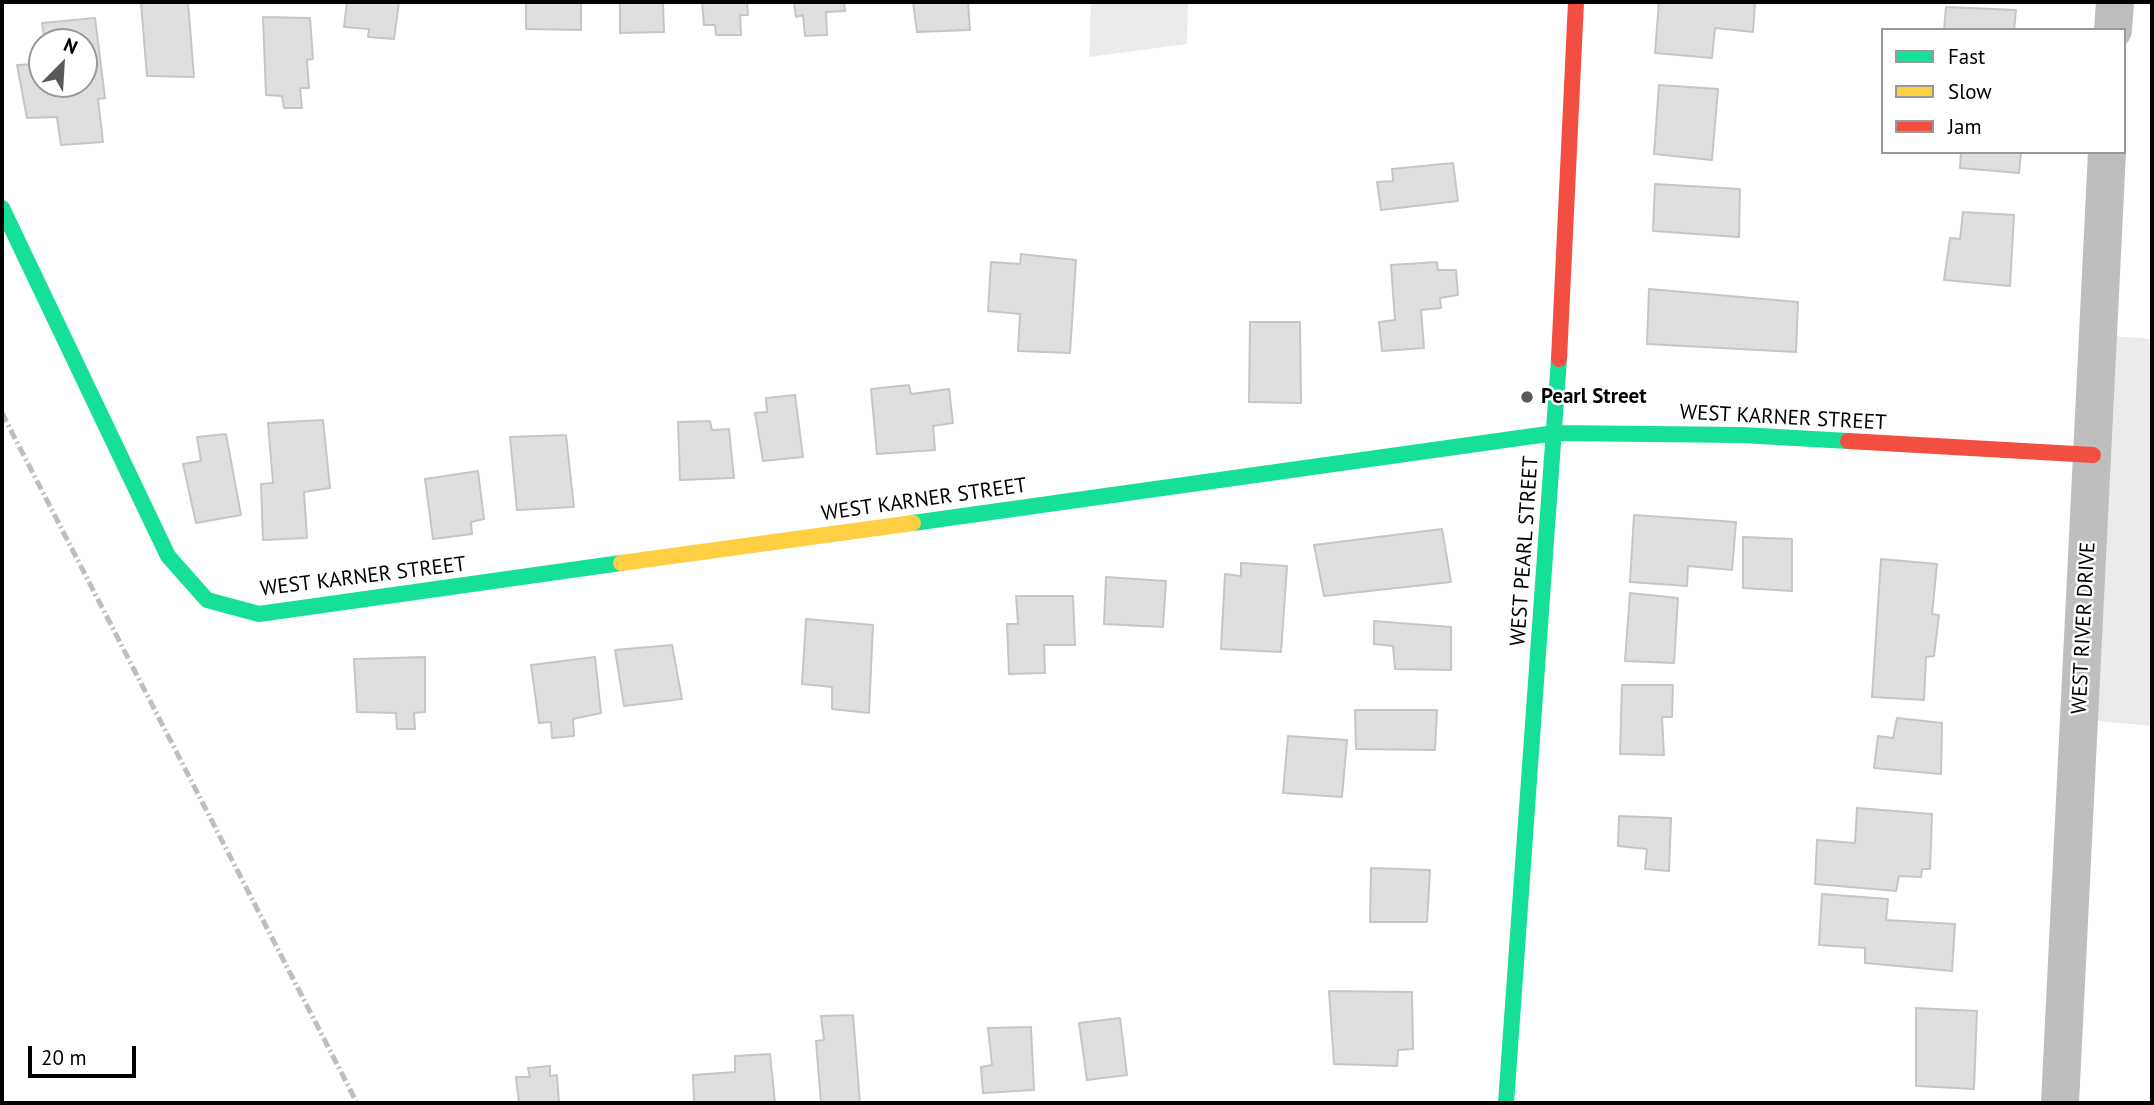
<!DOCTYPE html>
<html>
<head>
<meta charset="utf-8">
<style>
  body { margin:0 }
  #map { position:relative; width:2154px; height:1105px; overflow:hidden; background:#fff; font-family:"PT Sans",sans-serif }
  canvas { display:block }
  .frame { position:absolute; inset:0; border:4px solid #000; pointer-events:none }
  .legend { position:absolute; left:1881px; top:28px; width:245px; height:126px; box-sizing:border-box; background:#fff; border:2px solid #999; margin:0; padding:9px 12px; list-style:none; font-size:21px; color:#000 }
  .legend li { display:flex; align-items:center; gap:14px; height:35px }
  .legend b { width:35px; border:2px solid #999 }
  .north { position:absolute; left:28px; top:28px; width:70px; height:70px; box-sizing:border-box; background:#fff; border:2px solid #999; border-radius:50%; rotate:24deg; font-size:19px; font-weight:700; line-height:28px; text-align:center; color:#000 }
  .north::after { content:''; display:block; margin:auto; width:24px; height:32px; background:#595959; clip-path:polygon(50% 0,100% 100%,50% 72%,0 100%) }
  .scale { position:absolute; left:28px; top:1046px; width:108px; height:32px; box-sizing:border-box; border:4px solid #000; border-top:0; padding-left:9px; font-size:21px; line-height:24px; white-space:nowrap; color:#000; -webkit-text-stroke:5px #fff; paint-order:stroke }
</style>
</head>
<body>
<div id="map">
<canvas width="2154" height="1105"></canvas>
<div class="frame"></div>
<ul class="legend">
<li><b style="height:9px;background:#16e098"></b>Fast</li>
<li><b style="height:9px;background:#ffcf43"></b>Slow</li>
<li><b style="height:9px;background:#f24e42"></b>Jam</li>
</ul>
<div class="north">N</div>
<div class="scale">20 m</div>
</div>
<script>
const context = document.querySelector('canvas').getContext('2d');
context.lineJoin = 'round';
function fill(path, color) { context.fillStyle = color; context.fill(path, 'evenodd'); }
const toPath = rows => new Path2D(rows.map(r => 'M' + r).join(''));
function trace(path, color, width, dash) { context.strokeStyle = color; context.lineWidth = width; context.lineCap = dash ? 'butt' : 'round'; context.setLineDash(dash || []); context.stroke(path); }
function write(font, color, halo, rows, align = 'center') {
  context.font = font + ' "PT Sans",sans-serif'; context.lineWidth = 5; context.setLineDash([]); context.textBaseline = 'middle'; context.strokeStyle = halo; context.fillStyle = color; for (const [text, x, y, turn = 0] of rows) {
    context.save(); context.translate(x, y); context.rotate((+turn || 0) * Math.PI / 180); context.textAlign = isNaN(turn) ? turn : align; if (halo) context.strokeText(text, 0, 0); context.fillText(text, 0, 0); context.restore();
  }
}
fill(toPath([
  [1091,2,1188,2,1187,44,1089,57],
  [2097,335,2152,339,2152,726,2080,719]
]), '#ebebeb');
const building = toPath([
  [188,2,194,77,147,76,141,3,188,2],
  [347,2,399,2,394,39,368,37,369,29,344,27,347,2],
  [526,2,581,2,581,30,526,29,526,2],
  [620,2,663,2,664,32,620,33,620,2],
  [702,2,747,2,748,15,740,15,741,35,716,35,715,25,704,25,702,2],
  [794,2,844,2,845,11,826,12,827,35,805,36,803,15,796,17,794,2],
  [913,2,968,2,970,30,917,32,913,2],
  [1659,2,1755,2,1753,32,1715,28,1712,58,1655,53,1659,2],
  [1946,7,2016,10,2014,30,1944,30,1946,7],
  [263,17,310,18,313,59,307,60,309,88,300,88,302,108,284,108,282,96,266,95,263,17],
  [95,18,105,98,98,99,103,142,61,145,57,117,27,118,17,65,42,64,42,84,84,84,84,42,45,42,42,23,95,18],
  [1659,85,1718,89,1712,160,1654,154,1659,85],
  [1961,152,2021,152,2019,173,1960,168,1961,152],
  [1453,163,1458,201,1381,210,1377,182,1393,181,1392,169,1453,163],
  [1655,184,1740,189,1739,237,1653,231,1655,184],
  [1963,212,2014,215,2010,286,1944,280,1950,238,1960,239,1963,212],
  [1021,254,1076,260,1070,353,1018,351,1020,314,988,311,991,262,1020,264,1021,254],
  [1437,262,1438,270,1456,270,1458,295,1440,298,1441,308,1421,310,1424,348,1382,351,1379,322,1395,320,1391,265,1437,262],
  [1649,289,1798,302,1796,352,1647,344,1649,289],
  [1250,322,1300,322,1301,403,1249,402,1250,322],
  [909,385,911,394,949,389,953,423,933,426,935,450,877,454,871,389,909,385],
  [795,395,803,457,763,461,755,413,767,412,766,398,795,395],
  [323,420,330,488,304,492,307,538,263,540,261,484,273,483,268,423,323,420],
  [710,421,712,430,729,429,734,478,680,480,678,422,710,421],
  [226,434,241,515,196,523,183,464,201,461,197,437,226,434],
  [566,435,574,507,517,510,510,437,566,435],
  [478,471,484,519,471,522,472,534,433,539,425,479,478,471],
  [1634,515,1736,522,1732,570,1688,566,1687,586,1630,582,1634,515],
  [1442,529,1451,582,1324,596,1314,545,1442,529],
  [1743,537,1792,539,1792,591,1743,588,1743,537],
  [1881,559,1937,564,1932,614,1939,615,1934,656,1926,657,1924,700,1872,697,1881,559],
  [1241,563,1287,566,1281,652,1221,649,1225,574,1241,576,1241,563],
  [1106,577,1166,581,1163,627,1104,624,1106,577],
  [1630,593,1678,598,1674,663,1625,661,1630,593],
  [1016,596,1073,596,1075,645,1044,645,1045,673,1009,674,1007,624,1018,624,1016,596],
  [806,619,873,625,869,713,832,709,832,687,802,684,806,619],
  [1374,621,1451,627,1451,670,1395,669,1393,646,1374,644,1374,621],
  [672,645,682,699,624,706,615,650,672,645],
  [425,657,425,712,414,713,415,729,397,729,396,713,357,712,354,659,425,657],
  [595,657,601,713,573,719,574,736,552,738,551,722,539,723,531,665,595,657],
  [1622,685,1673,685,1672,717,1662,717,1664,755,1620,754,1622,685],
  [1355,710,1437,710,1435,750,1356,749,1355,710],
  [1897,718,1942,723,1941,774,1874,768,1878,736,1893,738,1897,718],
  [1288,736,1347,740,1342,797,1283,793,1288,736],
  [1857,808,1932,814,1930,869,1922,869,1921,877,1899,876,1896,891,1815,884,1817,840,1855,843,1857,808],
  [1619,816,1671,818,1669,871,1645,869,1647,849,1618,846,1619,816],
  [1371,868,1430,870,1427,922,1370,922,1371,868],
  [1822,894,1888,899,1886,920,1955,924,1952,971,1865,963,1865,948,1819,945,1822,894],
  [1329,991,1412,992,1413,1049,1398,1050,1397,1066,1334,1064,1329,991],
  [1916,1008,1977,1011,1974,1089,1916,1086,1916,1008],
  [853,1015,860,1103,821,1103,816,1041,824,1040,821,1016,853,1015],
  [1120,1018,1127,1075,1087,1080,1079,1023,1120,1018],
  [1031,1027,1034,1090,983,1093,981,1067,992,1065,988,1028,1031,1027],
  [770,1054,775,1103,694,1103,693,1075,735,1072,735,1056,770,1054],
  [550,1066,550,1076,557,1075,559,1103,519,1103,516,1077,530,1077,528,1068,550,1066]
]);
fill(building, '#dfdfdf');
trace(building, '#c6c6c6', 2);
trace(toPath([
  [2113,30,2115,2],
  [2060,1103,2107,152]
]), '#bebebe', 38);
trace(toPath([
  [2,208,168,556,207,600,259,614,621,563],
  [913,523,1555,433,1742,435,1848,441],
  [1506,1103,1559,359]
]), '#16e098', 16);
trace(toPath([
  [621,563,913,523]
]), '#ffcf43', 16);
trace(toPath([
  [1559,359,1576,2],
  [1848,441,2093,455]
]), '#f24e42', 16);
trace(toPath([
  [2,413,357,1103]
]), '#bebebe', 5, [10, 3.5, 2, 3.5]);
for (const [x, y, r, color] of [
  [1527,397,7,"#595959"]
]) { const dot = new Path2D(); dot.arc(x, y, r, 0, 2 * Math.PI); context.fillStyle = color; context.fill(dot); trace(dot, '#fff', 2.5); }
write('bold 21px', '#000', '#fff', [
  ["Pearl Street",1541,397]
], 'left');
write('21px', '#000', '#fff', [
  ["WEST KARNER STREET",1783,418,3],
  ["WEST KARNER STREET",924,500,-8],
  ["WEST PEARL STREET",1525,551,-86],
  ["WEST KARNER STREET",363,577,-7],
  ["WEST RIVER DRIVE",2084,628,-87]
]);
</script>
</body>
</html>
